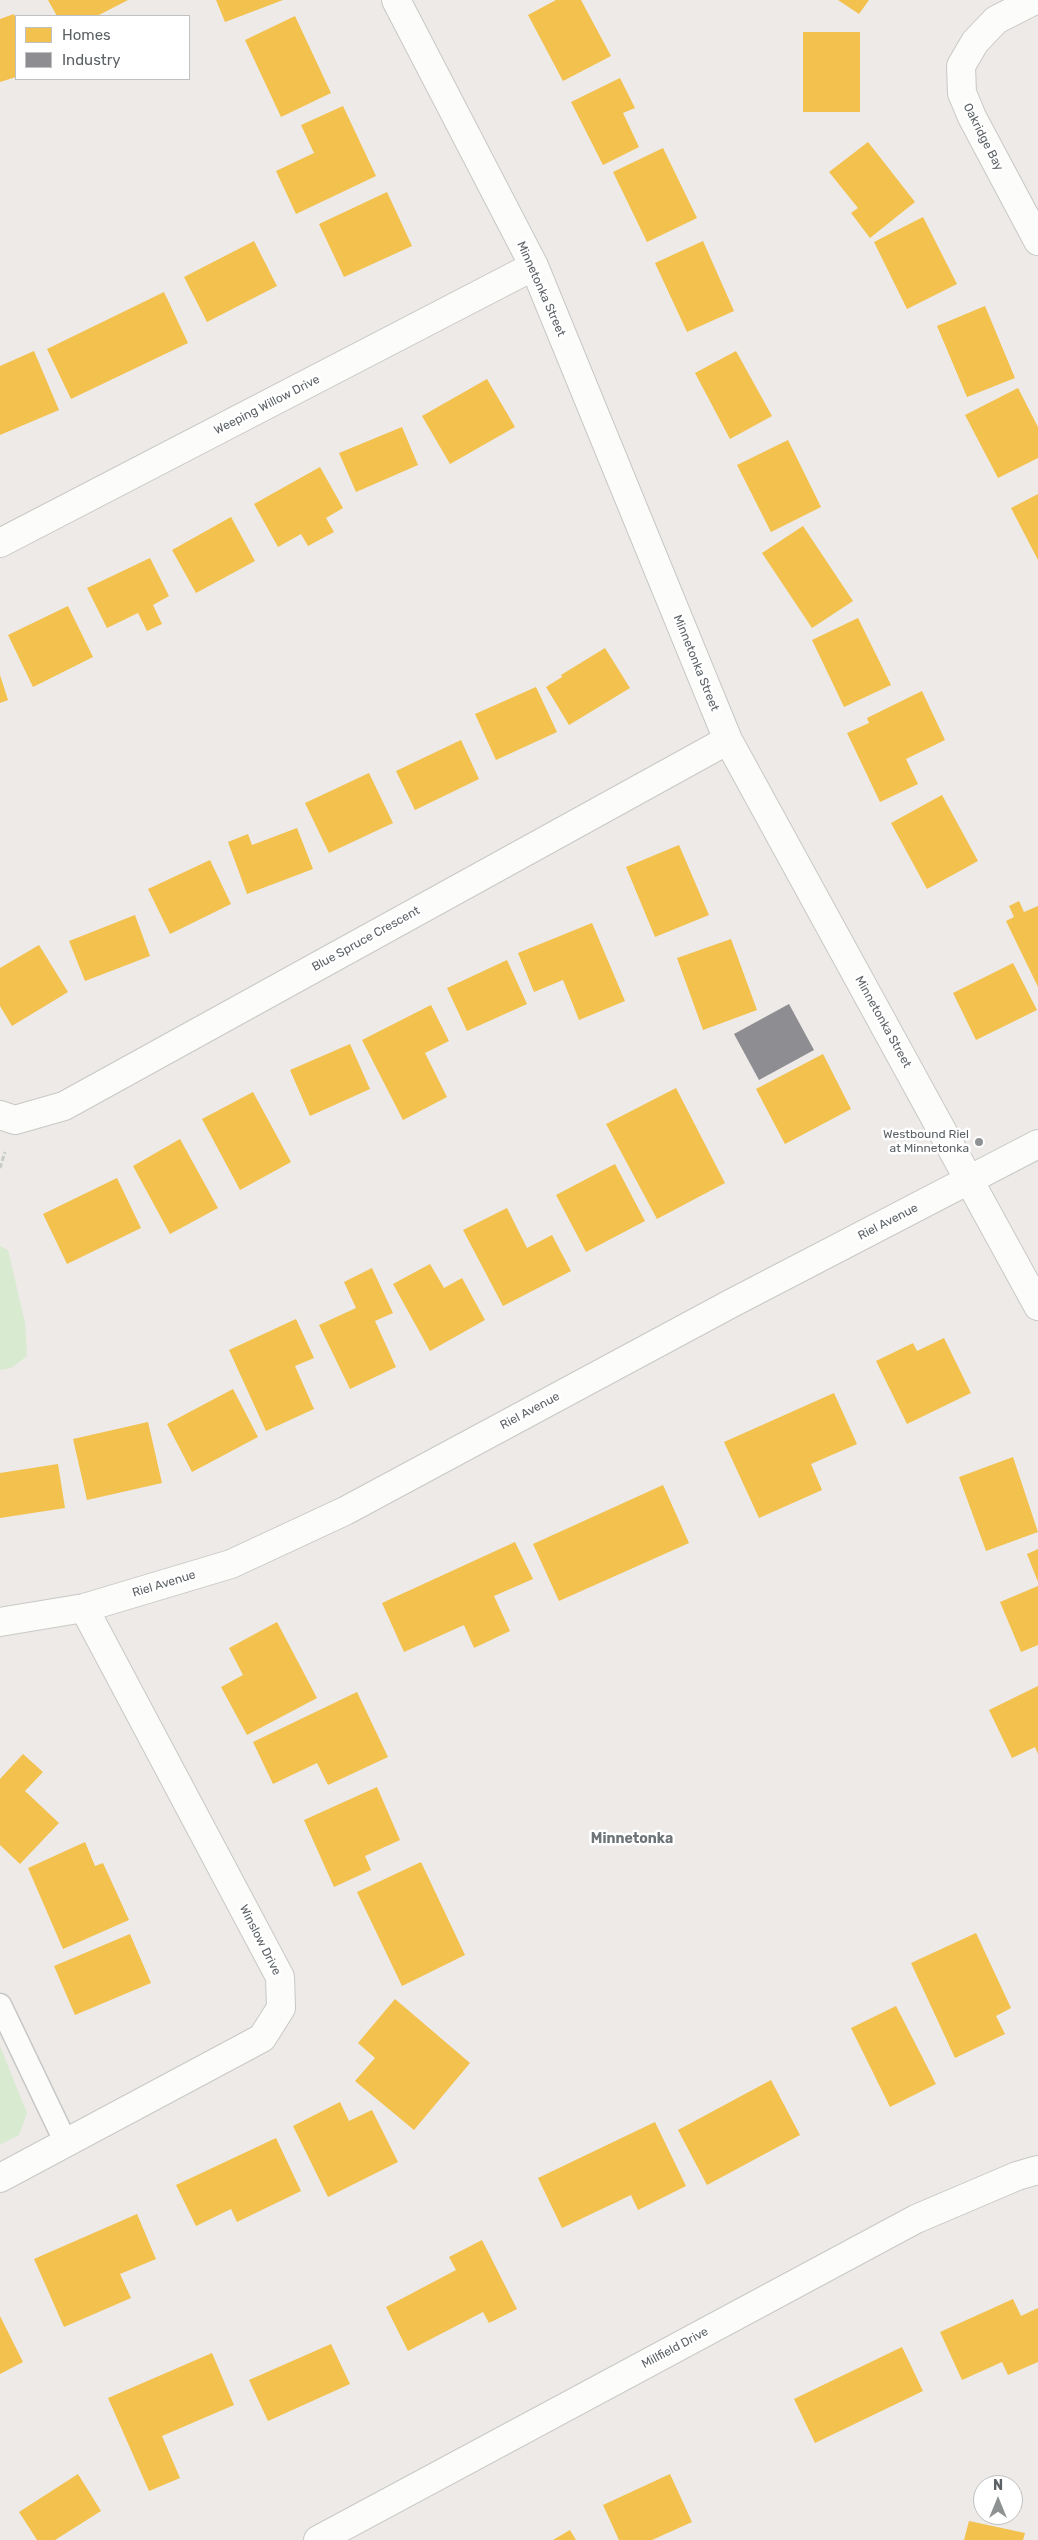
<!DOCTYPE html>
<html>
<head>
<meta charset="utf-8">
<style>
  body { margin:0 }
  #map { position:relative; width:1038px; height:2540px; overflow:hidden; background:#edeae7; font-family:Rubik,sans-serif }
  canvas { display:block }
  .legend { position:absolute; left:15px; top:15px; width:175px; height:65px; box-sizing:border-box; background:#fff; border:1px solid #bec0c2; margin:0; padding:6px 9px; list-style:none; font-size:15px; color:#5c6266 }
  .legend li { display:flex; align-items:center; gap:10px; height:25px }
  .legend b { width:25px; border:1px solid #bec0c2 }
  .north { position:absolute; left:973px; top:2475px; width:50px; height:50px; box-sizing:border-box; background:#fff; border:1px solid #bec0c2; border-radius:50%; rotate:0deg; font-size:14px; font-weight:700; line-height:20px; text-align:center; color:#5c6266 }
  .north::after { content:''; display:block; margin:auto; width:18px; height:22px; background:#8f9293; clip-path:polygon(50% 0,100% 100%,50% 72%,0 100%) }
</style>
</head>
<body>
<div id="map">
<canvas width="1038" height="2540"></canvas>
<ul class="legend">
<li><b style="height:14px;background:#f2c14e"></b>Homes</li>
<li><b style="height:14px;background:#8d8d92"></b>Industry</li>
</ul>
<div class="north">N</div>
</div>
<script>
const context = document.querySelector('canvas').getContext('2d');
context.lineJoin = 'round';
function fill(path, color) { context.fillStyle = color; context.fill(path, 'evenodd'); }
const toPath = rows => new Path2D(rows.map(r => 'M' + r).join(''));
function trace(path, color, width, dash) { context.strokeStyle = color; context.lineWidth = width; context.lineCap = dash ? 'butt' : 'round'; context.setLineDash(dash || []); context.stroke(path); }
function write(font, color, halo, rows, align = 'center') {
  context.font = font + ' Rubik,sans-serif'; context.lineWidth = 5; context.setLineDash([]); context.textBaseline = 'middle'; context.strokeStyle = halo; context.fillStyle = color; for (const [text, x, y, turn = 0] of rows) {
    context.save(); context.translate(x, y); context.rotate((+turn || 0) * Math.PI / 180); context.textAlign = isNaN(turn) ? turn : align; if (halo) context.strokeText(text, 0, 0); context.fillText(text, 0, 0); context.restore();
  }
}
fill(toPath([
  [0,1246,8,1250,25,1323,27,1356,11,1368,0,1370],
  [0,2046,27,2113,19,2135,0,2145]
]), '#d8ead0');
fill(toPath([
  [48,0,128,0,97,16,57,16],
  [216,0,283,0,225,22],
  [556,0,581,0,611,56,563,81,528,15],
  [838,0,869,0,859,14],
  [14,14,16,21,16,77,0,82,0,19],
  [295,16,331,93,281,117,245,40],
  [803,32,860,32,860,112,803,112],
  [620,78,635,108,623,113,639,147,603,165,571,102],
  [343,106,376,176,296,214,276,171,314,153,301,125],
  [868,142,915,202,870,238,851,213,858,208,829,172],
  [663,148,697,218,647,242,613,172],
  [387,192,412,246,344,277,319,224],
  [923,217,957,284,907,309,874,242],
  [254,241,277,286,207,322,184,277],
  [703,241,734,311,687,332,655,263],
  [164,292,188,343,71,399,47,349],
  [985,306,1015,378,967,397,937,326],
  [34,351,59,410,0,435,0,366],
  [736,351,772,416,730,439,695,373],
  [487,379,515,427,450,464,422,416],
  [1018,388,1038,427,1038,458,998,478,965,415],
  [402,427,418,465,356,492,339,453],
  [788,440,821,507,771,532,737,465],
  [320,467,343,508,326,518,334,532,308,546,301,534,278,547,254,504],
  [1038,494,1038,560,1011,508],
  [231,517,255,561,196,593,172,550],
  [803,526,853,601,812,628,762,553],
  [150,558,169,596,153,605,162,624,147,631,138,613,107,628,87,588],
  [68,606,93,657,33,687,8,635],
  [858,618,891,685,844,707,812,640],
  [605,648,630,688,569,725,546,687,562,677,561,675],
  [0,675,8,700,0,703],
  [536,687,557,732,496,760,475,714],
  [922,691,945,740,906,759,918,784,880,802,847,733,869,723,867,718],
  [461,740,479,779,415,810,396,771],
  [369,773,393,823,329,853,305,803],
  [942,795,978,861,927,889,891,823],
  [297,828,313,869,247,894,228,842,248,834,252,845],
  [679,845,709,915,655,937,626,867],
  [210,860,231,904,170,934,148,889],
  [1019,901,1024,912,1038,906,1038,987,1006,921,1014,917,1009,906],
  [135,915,150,956,85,981,69,941],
  [592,923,625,1001,579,1020,563,980,534,992,518,953],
  [731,939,757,1010,703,1030,677,958],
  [39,945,68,992,12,1026,0,1006,0,968],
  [507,960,527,1004,467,1031,447,988],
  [1013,963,1037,1010,976,1040,953,993],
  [431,1005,449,1041,425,1053,447,1097,403,1120,362,1040],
  [350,1044,370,1089,310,1116,290,1070],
  [823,1054,851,1109,785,1144,756,1089],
  [676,1088,725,1183,657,1219,606,1124],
  [253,1092,291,1162,240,1190,202,1119],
  [180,1139,218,1208,170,1234,133,1166],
  [615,1164,645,1221,586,1252,556,1195],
  [117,1178,141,1228,67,1264,43,1214],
  [507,1208,527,1248,552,1235,571,1271,503,1306,463,1230],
  [430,1264,444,1288,462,1278,485,1320,430,1351,393,1284],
  [372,1268,393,1313,375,1321,396,1367,350,1389,319,1325,356,1308,344,1282],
  [296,1319,314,1358,295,1366,314,1409,266,1431,229,1350],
  [944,1338,971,1393,907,1424,876,1361,913,1343,917,1351],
  [233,1389,258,1437,192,1472,167,1424],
  [834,1393,857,1444,811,1464,822,1490,759,1518,724,1442],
  [148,1422,162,1483,87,1500,73,1439],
  [1013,1457,1038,1532,986,1551,959,1477],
  [58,1464,65,1508,0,1518,0,1473],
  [663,1485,689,1543,559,1601,533,1544],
  [515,1542,533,1579,494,1596,510,1631,474,1648,464,1625,404,1652,382,1603],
  [1038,1549,1038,1582,1027,1554],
  [1038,1586,1038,1645,1021,1652,1000,1602],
  [277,1622,317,1698,247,1735,221,1687,243,1675,229,1648],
  [1038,1686,1038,1754,1035,1747,1012,1758,989,1710],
  [357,1692,388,1757,328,1785,317,1763,273,1784,253,1742],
  [23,1754,43,1772,25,1791,59,1823,20,1864,0,1845,0,1779],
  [377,1787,400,1840,365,1856,371,1870,334,1887,304,1820],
  [85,1842,95,1866,103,1863,129,1920,63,1949,28,1868],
  [421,1862,465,1955,402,1986,357,1892],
  [976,1933,1011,2008,996,2016,1005,2034,955,2058,911,1963],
  [130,1934,151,1983,75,2015,54,1966],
  [395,1999,470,2063,414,2130,355,2081,375,2058,358,2043],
  [896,2006,936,2084,890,2107,851,2028],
  [771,2080,800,2135,707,2185,678,2130],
  [340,2102,349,2121,372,2110,398,2162,328,2197,293,2126],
  [655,2122,686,2186,638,2210,631,2195,562,2228,538,2178],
  [276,2138,301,2191,237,2222,231,2209,196,2226,176,2185],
  [137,2214,156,2259,120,2274,131,2298,64,2327,34,2259],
  [482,2240,517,2309,489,2323,483,2312,408,2351,386,2307,456,2270,449,2257],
  [1013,2299,1021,2316,1038,2308,1038,2362,1008,2375,1002,2362,962,2380,940,2332],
  [0,2316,23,2362,0,2374],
  [331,2344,350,2384,268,2421,249,2380],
  [902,2347,923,2391,815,2443,794,2399],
  [212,2353,234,2405,162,2436,180,2478,149,2491,108,2398],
  [78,2474,101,2511,55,2540,37,2540,19,2512],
  [670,2474,692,2522,652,2540,619,2540,603,2505],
  [969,2521,1025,2533,1023,2540,964,2540],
  [570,2530,576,2540,553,2540]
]), '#f2c14e');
fill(toPath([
  [789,1004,814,1050,759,1080,734,1034]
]), '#8d8d92');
const lane = toPath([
  [0,2005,66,2143]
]);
const street = toPath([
  [396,0,534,266,728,740,1038,1306],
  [1035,0,996,20,975,42,961,66,962,93,972,117,1038,241],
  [0,543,534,266],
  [0,1115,15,1120,64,1106,728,740],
  [0,1622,84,1608,231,1564,345,1511,732,1303,1038,1144],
  [0,2178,262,2038,281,2008,280,1977,84,1608],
  [318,2540,916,2219,1017,2176,1038,2170]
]);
trace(lane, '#c8c8c8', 25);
trace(street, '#c8c8c8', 30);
trace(toPath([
  [0,1168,5,1152]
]), '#c7cdc9', 3, [5, 2.5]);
trace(lane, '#fcfcfb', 22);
trace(street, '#fcfcfb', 28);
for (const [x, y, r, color] of [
  [979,1142,5,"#8f9293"]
]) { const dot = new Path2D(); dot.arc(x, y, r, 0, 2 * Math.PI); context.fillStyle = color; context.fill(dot); trace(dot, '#fff', 2); }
write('12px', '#5c6266', '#fff', [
  ["Oakridge Bay",983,137,63],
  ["Minnetonka Street",541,289,66],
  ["Weeping Willow Drive",267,405,-27],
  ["Minnetonka Street",696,663,68],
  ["Blue Spruce Crescent",366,939,-29],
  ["Minnetonka Street",883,1022,61],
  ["Riel Avenue",888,1222,-27],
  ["Riel Avenue",530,1411,-28],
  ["Riel Avenue",164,1584,-17],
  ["Winslow Drive",260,1940,63],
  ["Millfield Drive",675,2348,-28]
]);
write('12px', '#5c6266', '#fff', [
  ["Westbound Riel",969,1135],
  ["at Minnetonka",969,1149]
], 'right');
write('bold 14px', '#6d7478', '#fff', [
  ["Minnetonka",632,1839]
]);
</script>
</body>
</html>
